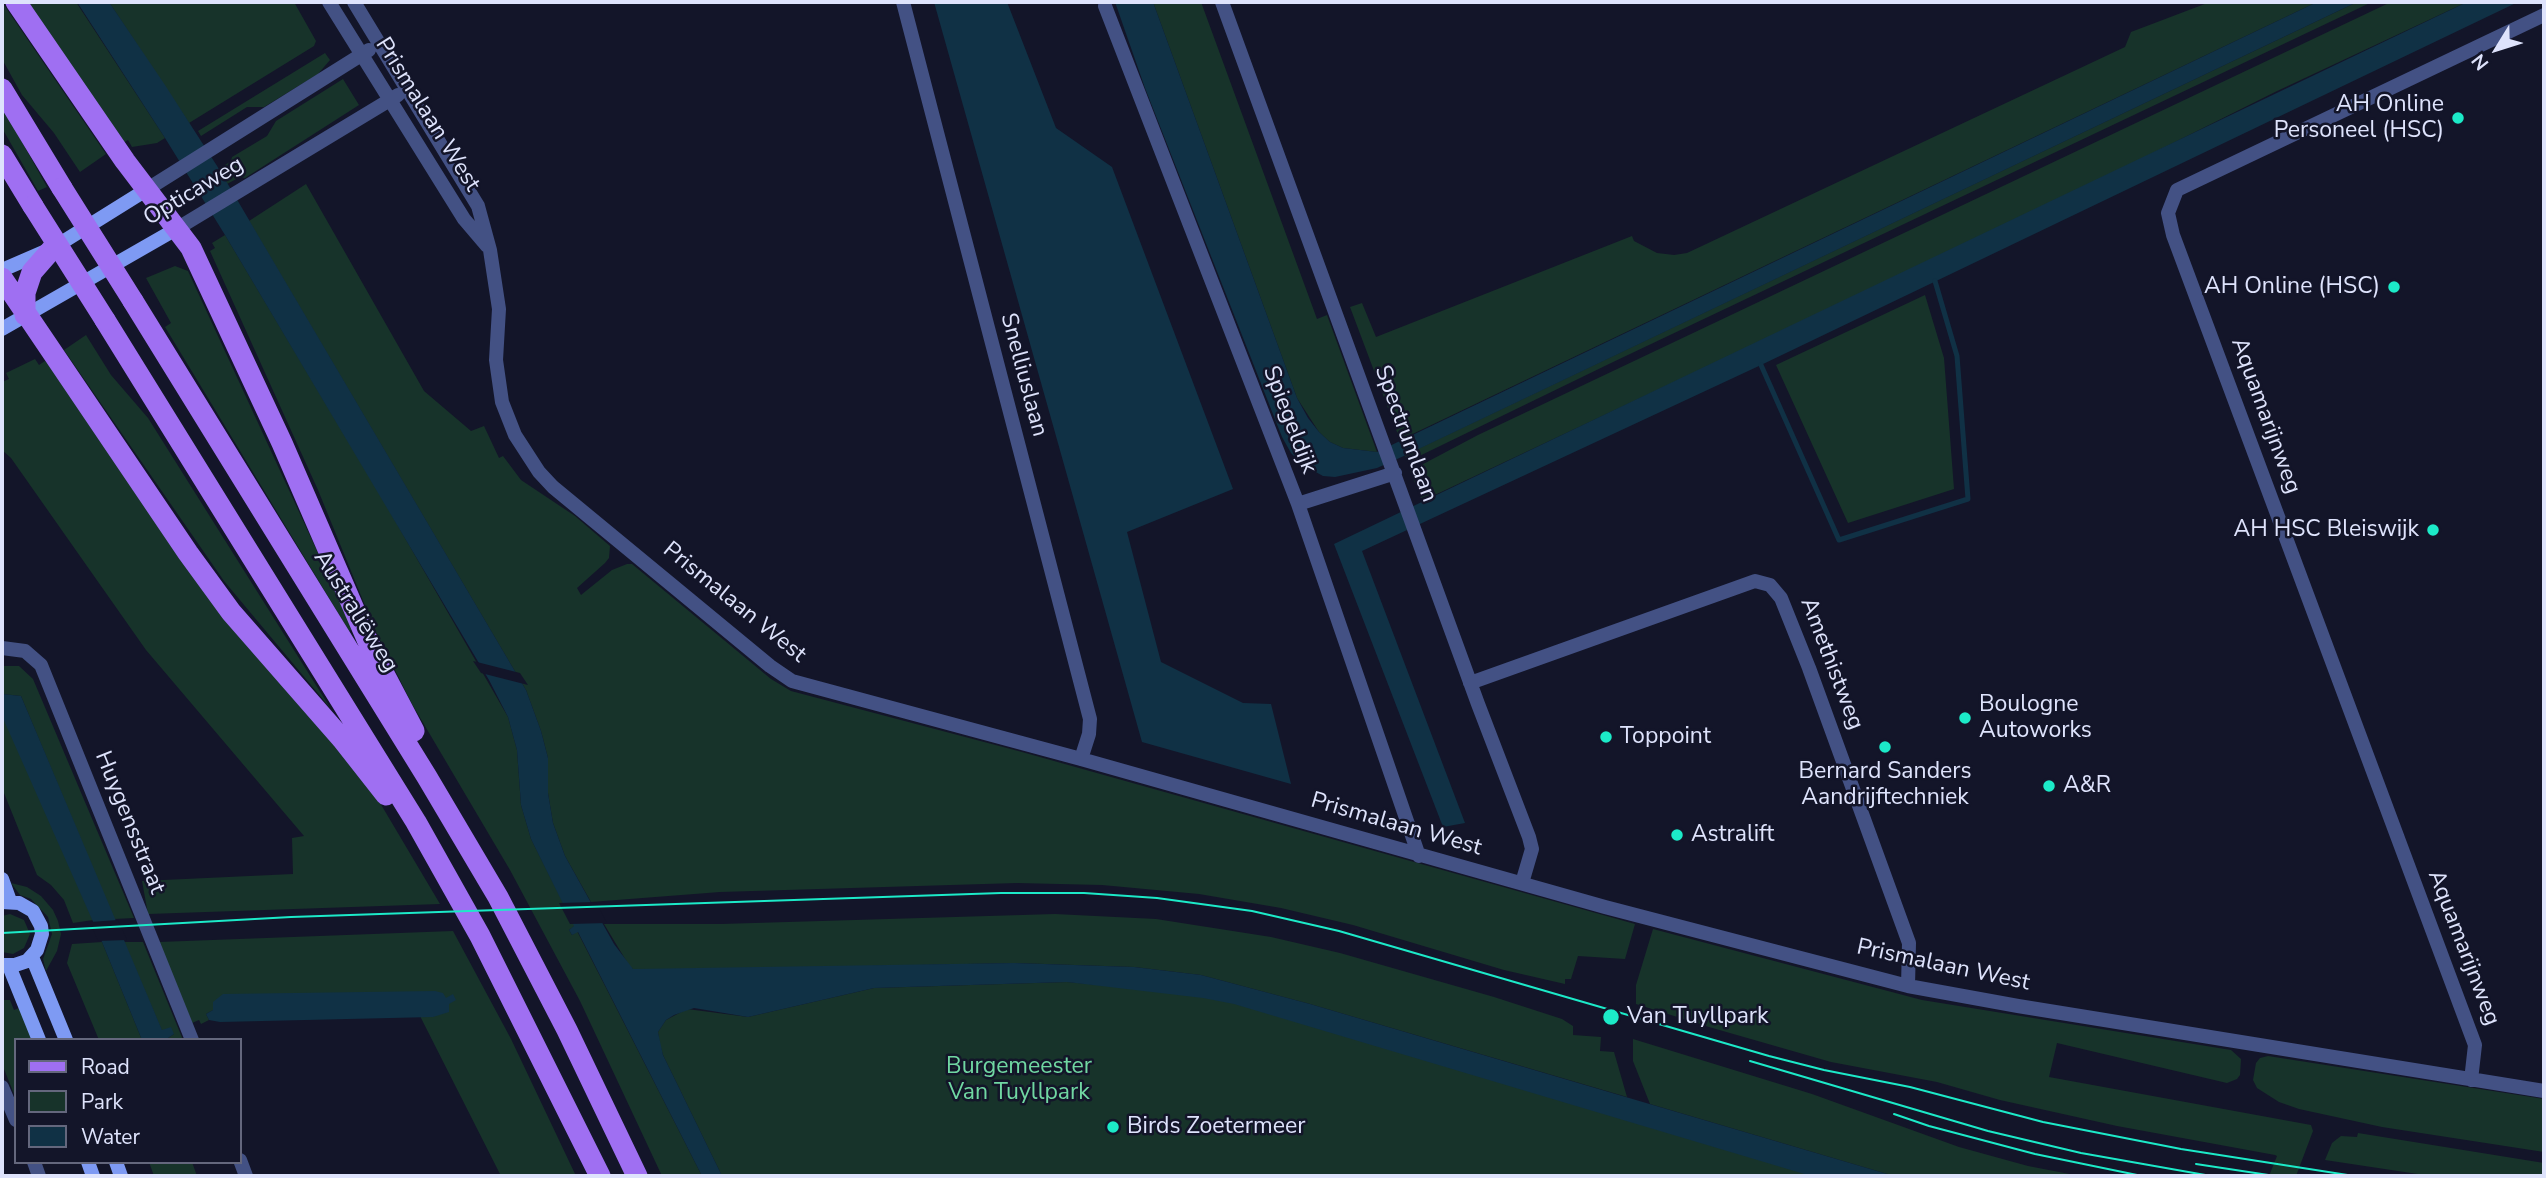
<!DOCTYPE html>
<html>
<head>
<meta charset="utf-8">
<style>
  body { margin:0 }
  #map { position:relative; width:2546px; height:1178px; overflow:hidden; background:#131529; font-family:"Nunito Sans",sans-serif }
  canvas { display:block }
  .frame { position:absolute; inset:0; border:4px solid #dee3fc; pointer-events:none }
  .legend { position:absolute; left:14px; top:1038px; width:228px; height:126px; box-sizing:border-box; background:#131529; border:2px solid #64677d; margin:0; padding:9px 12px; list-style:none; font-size:21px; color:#dee3fc }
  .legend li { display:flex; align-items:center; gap:14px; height:35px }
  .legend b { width:35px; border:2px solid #64677d }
  .north { position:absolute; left:2462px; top:14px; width:70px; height:70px; -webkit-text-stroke:5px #131529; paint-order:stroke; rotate:232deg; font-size:19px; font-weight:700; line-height:28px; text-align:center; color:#dee3fc }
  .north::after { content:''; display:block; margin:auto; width:24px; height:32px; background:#dee3fc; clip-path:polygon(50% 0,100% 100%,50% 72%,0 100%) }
</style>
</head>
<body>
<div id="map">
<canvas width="2546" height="1178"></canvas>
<div class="frame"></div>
<ul class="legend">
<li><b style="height:9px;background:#9f6ff2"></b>Road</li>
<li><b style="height:19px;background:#17332a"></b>Park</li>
<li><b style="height:19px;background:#103145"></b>Water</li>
</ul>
<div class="north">N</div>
</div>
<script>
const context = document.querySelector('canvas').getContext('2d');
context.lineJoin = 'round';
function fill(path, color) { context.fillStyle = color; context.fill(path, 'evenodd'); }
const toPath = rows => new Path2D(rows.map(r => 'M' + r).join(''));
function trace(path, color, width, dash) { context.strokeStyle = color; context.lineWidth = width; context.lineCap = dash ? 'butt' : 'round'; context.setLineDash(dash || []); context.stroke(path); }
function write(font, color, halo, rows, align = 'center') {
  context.font = font + ' "Nunito Sans",sans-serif'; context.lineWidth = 5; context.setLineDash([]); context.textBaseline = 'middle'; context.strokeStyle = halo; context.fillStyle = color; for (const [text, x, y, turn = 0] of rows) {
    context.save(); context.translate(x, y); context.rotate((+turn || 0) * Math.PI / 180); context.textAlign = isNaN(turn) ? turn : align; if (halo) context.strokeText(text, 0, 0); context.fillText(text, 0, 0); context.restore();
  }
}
fill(toPath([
  [2,2,106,154,80,172,54,133,22,95,2,59],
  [28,2,76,2,165,138,157,143,132,147,128,140,123,143],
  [109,2,294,2,316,41,314,46,189,123],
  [1153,2,1201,2,1317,319,1327,315,1377,452,1343,448,1330,442,1319,432,1297,398],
  [2210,2,2317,2,1400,440,1350,307,1362,303,1376,337,1632,236,1634,241,1657,253,1674,255,1687,253,2125,47,2131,32],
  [2357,2,2372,2,1611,363,1407,462,1405,455],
  [2391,2,2467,2,2275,92,2145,157,1757,343,1422,501,1410,471,1478,435],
  [325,53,330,60,318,74,264,107,247,107,201,136,198,131],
  [343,79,359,105,245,178,240,177,227,184,219,169,231,161,232,157,267,136,276,121],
  [2,106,47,187,38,191,2,128],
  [306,184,424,391,471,431,484,426,499,458,503,456,521,480,575,516,610,546,609,558,605,563,577,588,581,595,612,570,627,564,632,564,771,679,791,691,1022,752,1635,924,1625,959,1578,956,1571,979,1565,979,1565,984,1504,970,1353,925,1281,908,1199,894,1102,885,1017,883,720,892,591,902,565,856,553,823,548,793,548,758,541,731,526,690,249,221],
  [225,235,382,498,508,717,517,750,521,805,531,839,575,926,569,930,572,935,577,931,702,1176,662,1176,580,1001,510,870,412,704,375,630,318,490,210,251,215,248,212,243],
  [175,266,188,271,353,629,349,631,165,327,171,323,146,278],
  [1925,295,1944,358,1954,489,1848,523,1776,365],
  [86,335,111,375,148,418,331,709,224,581,64,350],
  [35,359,39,365,45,361,48,364,370,786,440,904,148,914,142,881,293,874,292,838,304,836,146,650,11,458,2,450,2,382,9,379,6,373],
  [2,666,19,666,33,679,134,918,114,919,21,696,2,694],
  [2,716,7,724,93,920,73,923,64,900,51,885,37,875,2,788],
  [11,883,27,887,41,896,53,910,58,921,61,934,57,951,46,971,43,959,52,934,48,917,31,899,20,895],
  [10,914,24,920,30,934,24,948,13,954,2,952,2,916],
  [1055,914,1156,919,1271,937,1340,953,1494,997,1562,1019,1573,1026,1573,1035,1601,1037,1600,1051,1614,1052,1627,1097,1310,1004,1201,975,1134,967,1014,963,636,971,630,967,604,924,721,924],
  [1653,929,1922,1000,2231,1050,2241,1059,2240,1075,2237,1079,2227,1083,2057,1043,2049,1077,2311,1125,2313,1131,2296,1176,2269,1176,2277,1156,2275,1155,2117,1126,2000,1100,1937,1082,1831,1062,1709,1027,1636,1004,1636,985],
  [453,931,511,1039,576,1176,501,1176,420,1016,433,1017,446,998,213,1010,206,1014,209,1020,201,1024,199,1020,192,1023,159,942],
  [102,942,142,1040,99,1040,67,963,72,944],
  [124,942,143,942,183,1040,165,1040,174,1034,162,1031],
  [1067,982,1219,996,1839,1176,722,1176,663,1055,660,1045,658,1032,666,1020,687,1009,748,1017,874,988],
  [2,1000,10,1000,14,1010,19,1008,34,1040,16,1040,16,1099,2,1064],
  [1633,1039,1812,1094,1959,1147,2028,1166,2080,1176,1894,1176,1650,1104,1633,1061],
  [2268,1056,2544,1099,2544,1152,2382,1127,2299,1109,2279,1102,2257,1088,2253,1080,2256,1063,2260,1058],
  [2358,1133,2544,1163,2544,1176,2431,1176,2325,1160,2332,1143,2337,1139,2341,1136,2357,1137],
  [149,1162,192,1162,197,1176,154,1176]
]), '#17332a');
fill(toPath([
  [77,2,109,2,165,85,219,169,526,690,541,731,548,758,548,793,553,823,565,856,614,944,633,969,1014,963,1134,967,1201,975,1310,1004,1894,1176,1811,1176,1234,1004,1203,998,1067,982,874,988,748,1017,694,1008,674,1015,666,1020,658,1032,663,1055,722,1176,702,1176,578,932,572,935,569,930,574,926,531,839,521,805,517,750,508,717,489,680,225,235,165,138],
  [934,2,1007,2,1056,128,1112,167,1233,489,1127,532,1161,662,1243,703,1271,704,1291,784,1142,742],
  [1115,2,1153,2,1297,398,1308,418,1319,432,1330,442,1343,448,1377,452,2317,2,2357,2,1406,455,1377,468,1335,477,1323,476,1303,465,1291,453,1282,437,1145,88],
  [2467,2,2518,2,1761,365,1362,551,1465,823,1443,827,1334,544],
  [2,694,21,696,162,1030,171,1027,174,1034,165,1040,142,1040,102,942,2,716],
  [435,991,443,993,446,998,453,994,456,1000,449,1004,449,1012,433,1017,220,1022,209,1020,206,1014,213,1010,213,1002,223,994]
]), '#103145');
fill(toPath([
  [473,661,520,673,528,685,481,673],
  [596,902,607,923,570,924,559,903],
  [118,920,127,940,98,941,90,922]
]), '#131529');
trace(toPath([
  [1761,365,1839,540,1968,499,1957,356,1935,281]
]), '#103145', 5);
trace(toPath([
  [329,2,464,219,487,246],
  [354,2,478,206,490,250,499,309,496,360,502,402,515,435,539,472,553,487,770,666,792,681,1081,759,1605,907,1908,986,2018,1006,2544,1091],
  [903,2,1090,719,1089,734,1081,759],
  [1222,2,1478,704,1529,837,1532,849,1522,883],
  [1105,6,1298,504,1419,856],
  [146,190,369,50],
  [178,228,398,95],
  [1298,504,1395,473],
  [2,648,25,651,41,665,192,1040],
  [1470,683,1755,581,1770,585,1781,598,1809,668,1909,943,1908,986],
  [2471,1080,2475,1045,2173,235,2168,213,2177,190,2544,15],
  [2,1087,16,1120],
  [240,1160,246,1176],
  [34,1162,39,1176]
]), '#435184', 14);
trace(toPath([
  [2,270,53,248,146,190],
  [2,329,178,228],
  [2,879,10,901],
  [2,902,19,903,33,911,41,926,42,934,37,950,27,961,15,965,2,965],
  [32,957,66,1040],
  [9,966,39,1040],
  [88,1162,93,1176],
  [116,1162,121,1176]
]), '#7e9af3', 14);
trace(toPath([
  [16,2,125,161,191,248,282,443,373,653,414,731],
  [2,89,62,188],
  [2,155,33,206],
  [2,278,188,553,231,612,342,739,386,795],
  [133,301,427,777,498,897,567,1030,637,1176],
  [25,315,25,293,32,272,53,248],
  [105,320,416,822,480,936,600,1176]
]), '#9f6ff2', 21);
trace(toPath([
  [2,933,291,917,1001,893,1084,893,1157,898,1252,911,1339,931,1769,1056,1824,1070,1910,1087,2043,1122,2181,1149,2354,1176],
  [1750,1061,1988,1131,2081,1153,2211,1176],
  [1894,1114,1929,1126,2035,1154,2142,1176],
  [2196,1164,2275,1176]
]), '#1ceac8', 2);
trace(toPath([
  [62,188,133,301],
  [33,206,105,320]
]), '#9f6ff2', 21);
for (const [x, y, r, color] of [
  [2458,118,7,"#1ceac8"],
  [2394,287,7,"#1ceac8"],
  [2433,530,7,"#1ceac8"],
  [1965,718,7,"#1ceac8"],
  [1606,737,7,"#1ceac8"],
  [1885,747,7,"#1ceac8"],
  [2049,786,7,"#1ceac8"],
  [1677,835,7,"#1ceac8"],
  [1611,1017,9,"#1ceac8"],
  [1113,1127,7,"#1ceac8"]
]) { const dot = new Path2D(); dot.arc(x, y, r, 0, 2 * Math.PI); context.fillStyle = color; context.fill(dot); trace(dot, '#131529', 2.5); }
write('23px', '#dee3fc', '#131529', [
  ["AH Online",2444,105,"right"],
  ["Personeel (HSC)",2444,131,"right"],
  ["AH Online (HSC)",2380,287,"right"],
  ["AH HSC Bleiswijk",2419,530,"right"],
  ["Boulogne",1979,705],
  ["Autoworks",1979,731],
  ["Toppoint",1620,737],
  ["Bernard Sanders",1885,772,"center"],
  ["Aandrijftechniek",1885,798,"center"],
  ["A&R",2063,786],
  ["Astralift",1691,835],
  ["Van Tuyllpark",1627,1017],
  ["Birds Zoetermeer",1127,1127]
], 'left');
write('23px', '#dee3fc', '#131529', [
  ["Prismalaan West",427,115,58],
  ["Opticaweg",194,192,-31],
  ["Snelliuslaan",1023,375,75],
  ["Aquamarijnweg",2265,416,70],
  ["Spiegeldijk",1289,420,69],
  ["Spectrumlaan",1405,434,70],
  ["Prismalaan West",734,603,39],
  ["Australiëweg",355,612,58],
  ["Amethistweg",1831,664,69],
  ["Huygensstraat",129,823,68],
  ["Prismalaan West",1396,825,16],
  ["Aquamarijnweg",2463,948,69],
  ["Prismalaan West",1943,966,12]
]);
write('23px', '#70d7a2', '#131529', [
  ["Burgemeester",1019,1067],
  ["Van Tuyllpark",1019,1093]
]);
</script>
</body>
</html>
